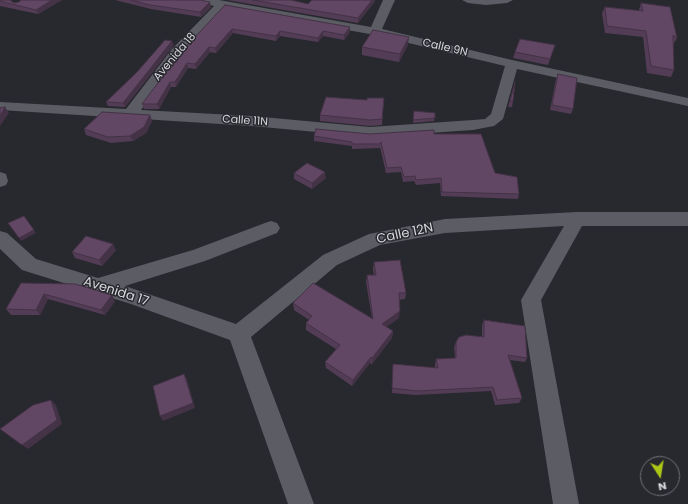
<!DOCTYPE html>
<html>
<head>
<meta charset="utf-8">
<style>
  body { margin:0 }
  #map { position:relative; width:688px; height:504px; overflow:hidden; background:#28282f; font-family:Poppins,sans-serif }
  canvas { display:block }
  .north { position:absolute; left:640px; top:456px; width:40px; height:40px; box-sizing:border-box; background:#28282f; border:1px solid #6e6e74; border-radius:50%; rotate:168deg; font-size:11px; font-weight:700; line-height:16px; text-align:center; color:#d7d7dc }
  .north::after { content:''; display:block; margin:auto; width:14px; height:18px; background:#abc615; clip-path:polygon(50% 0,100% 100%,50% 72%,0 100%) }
</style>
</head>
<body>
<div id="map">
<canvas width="688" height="504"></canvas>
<div class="north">N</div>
</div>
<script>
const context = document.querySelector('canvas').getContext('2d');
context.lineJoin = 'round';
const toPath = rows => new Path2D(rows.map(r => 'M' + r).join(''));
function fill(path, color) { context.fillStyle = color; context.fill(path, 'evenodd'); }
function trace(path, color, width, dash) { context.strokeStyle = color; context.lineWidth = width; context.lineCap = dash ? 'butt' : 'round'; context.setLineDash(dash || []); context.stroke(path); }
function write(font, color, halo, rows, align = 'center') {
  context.font = font + ' Poppins,sans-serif'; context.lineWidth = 3; context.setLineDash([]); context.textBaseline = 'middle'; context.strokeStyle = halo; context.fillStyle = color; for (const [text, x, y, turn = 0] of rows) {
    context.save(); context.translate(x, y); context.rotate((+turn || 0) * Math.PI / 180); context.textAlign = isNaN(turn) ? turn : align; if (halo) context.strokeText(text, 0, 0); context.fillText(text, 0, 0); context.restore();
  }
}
fill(toPath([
  [194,0,219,0,371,27,383,0,395,0,382,29,512,60,688,98,688,106,517,69,503,119,494,126,473,130,370,137,252,126,0,110,0,102,126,109,172,49,214,6,196,2,194,0],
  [225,8,375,35,505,66,491,114,485,119,473,120,370,127,252,116,141,110,182,55,225,8],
  [462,0,513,0,507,3,486,5,468,3,462,0],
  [0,172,6,174,8,181,6,185,0,187,0,172],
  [577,212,688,212,688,226,582,226,541,300,579,504,553,504,521,300,564,226,445,233,380,245,337,265,251,337,314,504,288,504,230,340,131,304,22,270,0,249,0,231,7,233,36,259,98,278,193,250,265,223,271,221,277,223,280,228,277,233,205,261,125,286,236,324,323,255,369,234,445,219,577,212]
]), '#5c5c64');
fill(toPath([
  [0,0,12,0,11,1,14,3,19,2,21,0,62,0,38,14,0,6],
  [115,0,200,0,211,7,201,17,151,9],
  [227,0,291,0,308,4,312,0,375,0,375,1,358,23],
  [641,3,677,38,673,45,674,70,671,77,647,73,643,37,605,33,602,13,605,7,639,11,639,10],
  [225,5,350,27,350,32,344,40,323,36,318,42,280,36,276,41,233,33,216,53,210,52,196,69,188,68,176,87,171,87,159,109,144,109,142,104],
  [174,45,125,107,108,106,106,102],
  [408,45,399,62,362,55,362,47],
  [555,45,548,65,513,58,515,52],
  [558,74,573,109,571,114,550,110,556,79],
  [515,82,513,101,512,107,508,107],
  [384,98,382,125,370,126,320,121,320,115,367,100],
  [414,111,435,113,434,121,413,123],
  [150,115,152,121,146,133,133,141,111,143,86,135,84,129],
  [370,134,434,134,495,173,519,194,518,199,441,196,440,183,416,185,414,181,403,182,401,172,386,173,380,147,380,148,352,149,352,146,314,141,314,136],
  [294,173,326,178,312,189,294,179],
  [116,250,102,266,75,258,72,252],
  [374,262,406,293,405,299,399,300,399,318,386,327,393,331,392,338,372,364,370,363,352,386,326,368,325,362,336,349,306,330,306,323,309,320,294,310,293,303,372,318,366,282,367,275,374,275,373,269],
  [21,283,115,301,105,315,48,299,40,315,11,315,6,309],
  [484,320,527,358,525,362,510,360,522,398,519,403,495,405,491,391,416,395,392,393,393,364,435,368,435,364,436,359,455,358,454,347,456,342,482,336,482,325]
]), '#533d56');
fill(toPath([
  [52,0,62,0,38,14,36,10],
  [372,0,375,0,375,1,358,23,358,18],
  [210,2,211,7,201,17,200,12],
  [350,27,350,32,344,40,344,35],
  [232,29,233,33,216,53,215,48],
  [280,31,280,36,276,41,276,36],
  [323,31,323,36,318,42,318,38],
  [409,37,408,45,399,62,400,54],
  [172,41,174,45,125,107,123,103],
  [209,47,210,52,196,69,195,64],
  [187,63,188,68,176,87,175,82],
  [170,82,171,87,159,109,157,104],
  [5,107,9,113,0,126,0,116],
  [150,115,152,121,146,133,133,141,130,136],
  [325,172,326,178,312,189,312,183],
  [34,230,36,233,21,241,19,238],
  [113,244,116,250,102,266,99,260],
  [44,294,48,299,40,315,36,310],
  [112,295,115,301,105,315,101,310],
  [400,311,399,318,381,331,382,324],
  [393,331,392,338,372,364,372,358],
  [371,357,370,363,352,386,353,380],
  [184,374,187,379,195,408,163,421,160,416],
  [51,400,56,405,62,424,28,449,22,445]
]), '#443246');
const building = toPath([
  [0,0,9,0,14,3,19,2,21,0,52,0,36,10,0,1,0,0],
  [131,0,200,0,210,2,200,12,150,5,131,0],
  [253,0,291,0,308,4,312,0,372,0,358,18,253,0],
  [641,3,670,7,677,38,673,35,674,70,651,66,646,31,607,26,605,7,643,11,641,3],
  [225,5,350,27,344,35,323,31,318,38,280,31,276,36,232,29,215,48,209,47,195,64,187,63,175,82,170,82,157,104,142,104,182,51,225,5],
  [373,30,409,37,400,54,362,47,373,30],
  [520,39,555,45,550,59,515,52,520,39],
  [165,40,172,41,123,103,106,102,137,72,165,40],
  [558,74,577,78,573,109,552,105,558,74],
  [515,82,513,101,510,101,515,82],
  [326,97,367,100,367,98,384,98,382,119,370,120,320,115,326,97],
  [5,107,0,116,0,108,5,107],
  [414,111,435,113,435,118,413,120,414,111],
  [102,112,150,115,144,127,130,136,108,137,84,129,102,112],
  [316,129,370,134,434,130,434,134,481,134,495,173,517,177,519,194,442,192,441,178,416,180,415,176,404,177,401,167,387,168,381,142,380,144,352,144,352,142,314,136,316,129],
  [307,163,325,172,312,183,294,173,307,163],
  [24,216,34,230,19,238,8,223,24,216],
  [86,236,113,244,99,260,72,252,86,236],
  [400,260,406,293,399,293,400,311,382,324,393,331,372,358,371,357,353,380,325,362,340,345,306,323,312,316,293,303,313,283,373,319,367,275,376,275,374,262,400,260],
  [21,283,75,284,112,295,101,310,44,294,36,310,6,309,21,283],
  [484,320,525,326,527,358,508,355,522,398,497,400,493,387,417,391,392,388,393,364,438,368,436,359,456,358,456,342,459,337,466,335,484,337,484,320],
  [184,374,193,403,160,416,153,386,184,374],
  [51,400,57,420,22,445,0,429,33,405,51,400]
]);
fill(building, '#614764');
trace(building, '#443246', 1);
write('11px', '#d7d7dc', '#28282f', [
  ["Calle 9N",445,48,13],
  ["Avenida 18",175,57,-50],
  ["Calle 11N",245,121,4]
]);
write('13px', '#d7d7dc', '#28282f', [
  ["Calle 12N",405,234,-12],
  ["Avenida 17",116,292,18]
]);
</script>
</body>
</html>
